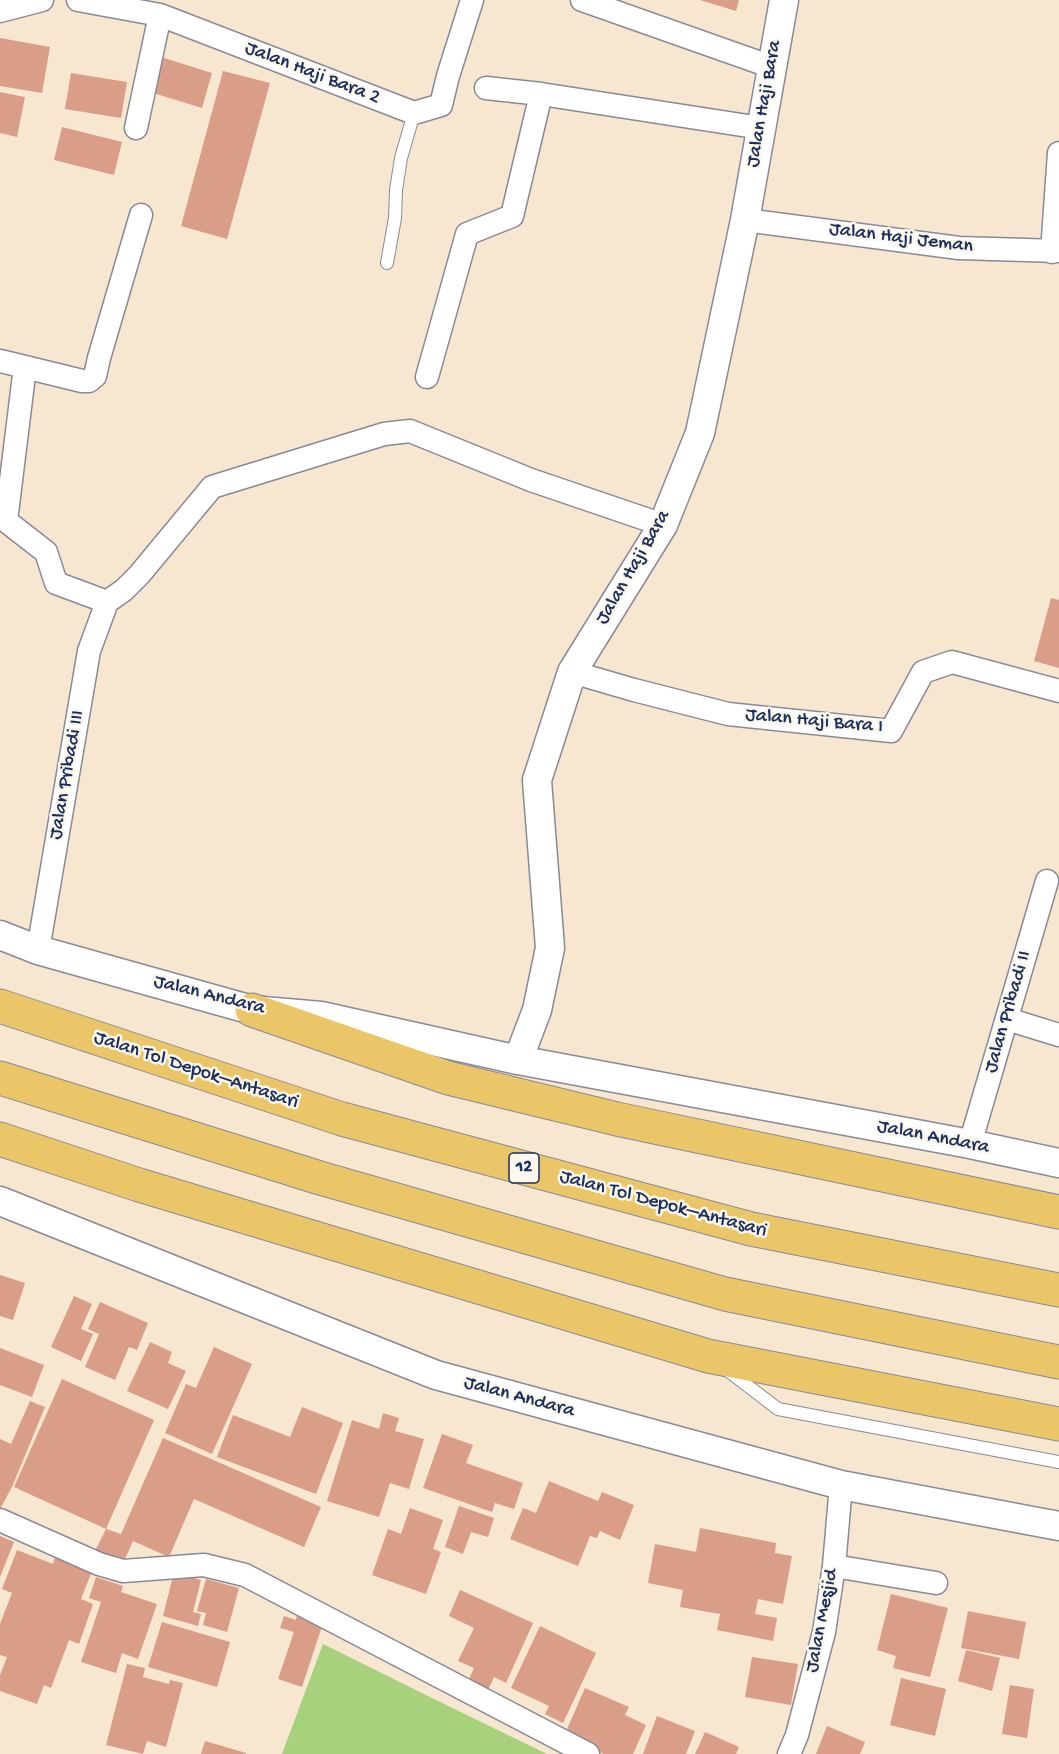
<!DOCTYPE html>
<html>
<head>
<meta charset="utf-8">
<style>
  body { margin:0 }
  canvas { display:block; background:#f7e6d0 }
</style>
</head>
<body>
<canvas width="1059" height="1754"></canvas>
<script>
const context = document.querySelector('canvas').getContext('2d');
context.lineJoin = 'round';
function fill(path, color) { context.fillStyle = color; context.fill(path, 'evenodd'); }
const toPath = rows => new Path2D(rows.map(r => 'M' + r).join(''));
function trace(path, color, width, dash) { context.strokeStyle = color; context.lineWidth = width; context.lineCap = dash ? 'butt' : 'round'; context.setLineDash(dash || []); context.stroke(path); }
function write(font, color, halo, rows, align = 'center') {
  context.font = font + ' "Gochi Hand",sans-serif'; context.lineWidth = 5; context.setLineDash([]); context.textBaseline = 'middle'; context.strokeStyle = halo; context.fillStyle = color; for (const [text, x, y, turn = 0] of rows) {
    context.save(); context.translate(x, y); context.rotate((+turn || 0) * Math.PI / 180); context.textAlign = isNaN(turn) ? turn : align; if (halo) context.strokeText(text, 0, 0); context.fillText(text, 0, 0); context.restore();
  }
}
fill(toPath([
  [323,1644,434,1699,547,1754,282,1754]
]), '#a7d17d');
fill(toPath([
  [700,0,739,0,736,11],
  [0,38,50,47,42,93,0,86],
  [161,57,212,73,202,108,150,92],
  [223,71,270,83,227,239,181,226],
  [71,73,127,82,121,118,65,109],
  [0,92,25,97,17,137,0,133],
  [62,127,122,142,114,175,54,160],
  [1051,598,1059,600,1059,668,1034,661],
  [0,1275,25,1283,13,1320,0,1316],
  [74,1296,92,1304,81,1329,93,1334,81,1361,51,1347],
  [100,1302,148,1323,137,1350,129,1347,115,1380,85,1367,99,1334,88,1329],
  [150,1342,172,1352,168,1363,186,1371,168,1409,127,1391],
  [214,1347,252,1364,212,1454,165,1433,186,1384,196,1388],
  [0,1348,44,1365,32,1397,0,1385],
  [62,1379,154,1420,106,1529,14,1487],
  [30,1401,45,1407,12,1487,0,1509,0,1439,11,1444],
  [302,1407,343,1423,316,1494,217,1457,233,1415,290,1437],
  [383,1413,399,1418,395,1431,424,1439,409,1489,390,1483,379,1517,327,1501,352,1420,379,1429],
  [442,1434,473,1445,466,1463,523,1483,514,1509,495,1503,492,1512,423,1488],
  [163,1438,321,1507,304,1547,194,1499,169,1557,133,1541,122,1566,94,1553,106,1529,121,1534],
  [549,1481,598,1501,602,1492,634,1505,620,1540,600,1531,597,1538,590,1536,578,1566,510,1539,523,1508,536,1513],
  [459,1506,494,1518,488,1537,471,1532,463,1554,445,1547],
  [410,1508,443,1520,433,1549,441,1552,426,1594,372,1575,388,1529,401,1534],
  [700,1528,776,1543,775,1553,792,1556,783,1604,758,1599,755,1614,777,1618,773,1641,717,1630,720,1614,680,1607,683,1590,648,1583,655,1544,696,1552],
  [0,1536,14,1542,0,1577],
  [17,1550,53,1564,55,1557,92,1571,81,1599,93,1604,79,1644,69,1640,51,1688,44,1685,37,1704,0,1691,0,1675,7,1657,0,1655,0,1624,12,1593,2,1589],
  [174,1572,201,1580,193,1612,201,1614,198,1626,163,1616],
  [96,1577,123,1586,121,1592,157,1604,138,1659,122,1653,116,1673,81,1662,101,1602,89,1598],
  [206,1579,239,1588,227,1632,203,1625,206,1613,197,1611],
  [460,1590,533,1623,506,1683,494,1677,488,1690,468,1681,474,1668,458,1661,474,1628,449,1616],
  [891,1594,948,1608,930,1677,893,1668,896,1656,877,1650],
  [968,1611,1026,1622,1019,1659,961,1648],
  [297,1614,323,1623,302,1687,278,1679,294,1632,280,1628,284,1616,296,1620],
  [162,1622,230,1642,217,1687,148,1667],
  [540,1626,596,1653,563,1723,545,1714,549,1706,511,1688],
  [966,1650,1000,1658,992,1691,958,1681],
  [752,1657,798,1664,791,1705,745,1697],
  [127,1664,145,1668,143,1677,169,1684,170,1680,183,1683,166,1747,147,1741,143,1754,106,1745],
  [901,1678,946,1689,935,1736,890,1725],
  [1010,1685,1034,1689,1027,1738,1002,1734],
  [585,1688,629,1707,625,1715,646,1725,633,1754,604,1754,564,1736],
  [657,1716,695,1731,686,1754,643,1754],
  [827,1726,865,1742,860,1754,816,1754],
  [705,1732,739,1747,736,1754,695,1754],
  [205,1741,246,1753,246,1754,201,1754]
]), '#da9d87');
const service = toPath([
  [387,263,395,218,396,190,401,158,414,113],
  [727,1370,778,1409,1059,1462]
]);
const minor = toPath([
  [78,0,160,15,414,113,441,105,448,76,472,0],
  [582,0,772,67],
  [0,11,42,0],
  [486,88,541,94],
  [136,128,160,15],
  [745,220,959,248,1059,251],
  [1052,252,1059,153],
  [0,361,25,367,6,521,46,552,56,583,107,602],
  [25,367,82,381,89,381,95,376,99,358,141,215],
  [427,377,467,234,512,216,541,94,761,128],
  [107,602,124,590,139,575,212,487,384,434,410,431,531,480,663,525],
  [572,672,634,690,728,714,891,731,923,672,952,662,1059,691],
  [38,950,89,651,107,602],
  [1007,1019,1059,1035],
  [970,1144,1047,881],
  [0,1520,99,1564,123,1571,204,1565,245,1575,588,1754],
  [834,1566,936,1583],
  [789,1754,797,1735,824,1632,834,1566,841,1485]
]);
const tertiary = toPath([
  [0,935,38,950,252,1010,321,1016,518,1060,970,1144,1059,1163],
  [518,1060,537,1010,550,948,537,780,572,672,663,525,700,433,745,220,784,0],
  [0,1201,436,1375,841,1485,1059,1526]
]);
const motorway = toPath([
  [0,1006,342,1119,751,1229,1059,1290],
  [252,1010,448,1078,617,1119,1059,1212],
  [0,1078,320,1178,725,1294,1059,1362],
  [0,1139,139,1185,708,1356,1059,1424]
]);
trace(service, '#898a97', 14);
trace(minor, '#898a97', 25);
trace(tertiary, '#898a97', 31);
trace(motorway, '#898a97', 35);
trace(service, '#fff', 12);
trace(minor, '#fff', 22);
trace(tertiary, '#fff', 28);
trace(motorway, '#ebc669', 33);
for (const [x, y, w] of [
  [524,1168,30]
]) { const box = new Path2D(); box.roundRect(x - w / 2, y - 15, w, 30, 4.5); context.fillStyle = '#fbf7ec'; context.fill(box); trace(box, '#1b2f5e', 1.5); }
write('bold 18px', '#1b2f5e', null, [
  ["12",524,1168]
]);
write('20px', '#1b2f5e', '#fbf7ec', [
  ["Jalan Haji Bara 2",312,74,21],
  ["Jalan Haji Bara",765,104,-80],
  ["Jalan Haji Jeman",901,239,7],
  ["Jalan Haji Bara",634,568,-60],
  ["Jalan Haji Bara I",814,722,5],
  ["Jalan Pribadi III",68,775,-80],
  ["Jalan Andara",209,996,14],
  ["Jalan Pribadi II",1009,1012,-74],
  ["Jalan Tol Depok–Antasari",196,1071,18],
  ["Jalan Andara",933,1138,11],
  ["Jalan Tol Depok–Antasari",663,1205,15],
  ["Jalan Andara",519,1398,15],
  ["Jalan Mesjid",823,1621,-79]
]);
</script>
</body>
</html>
